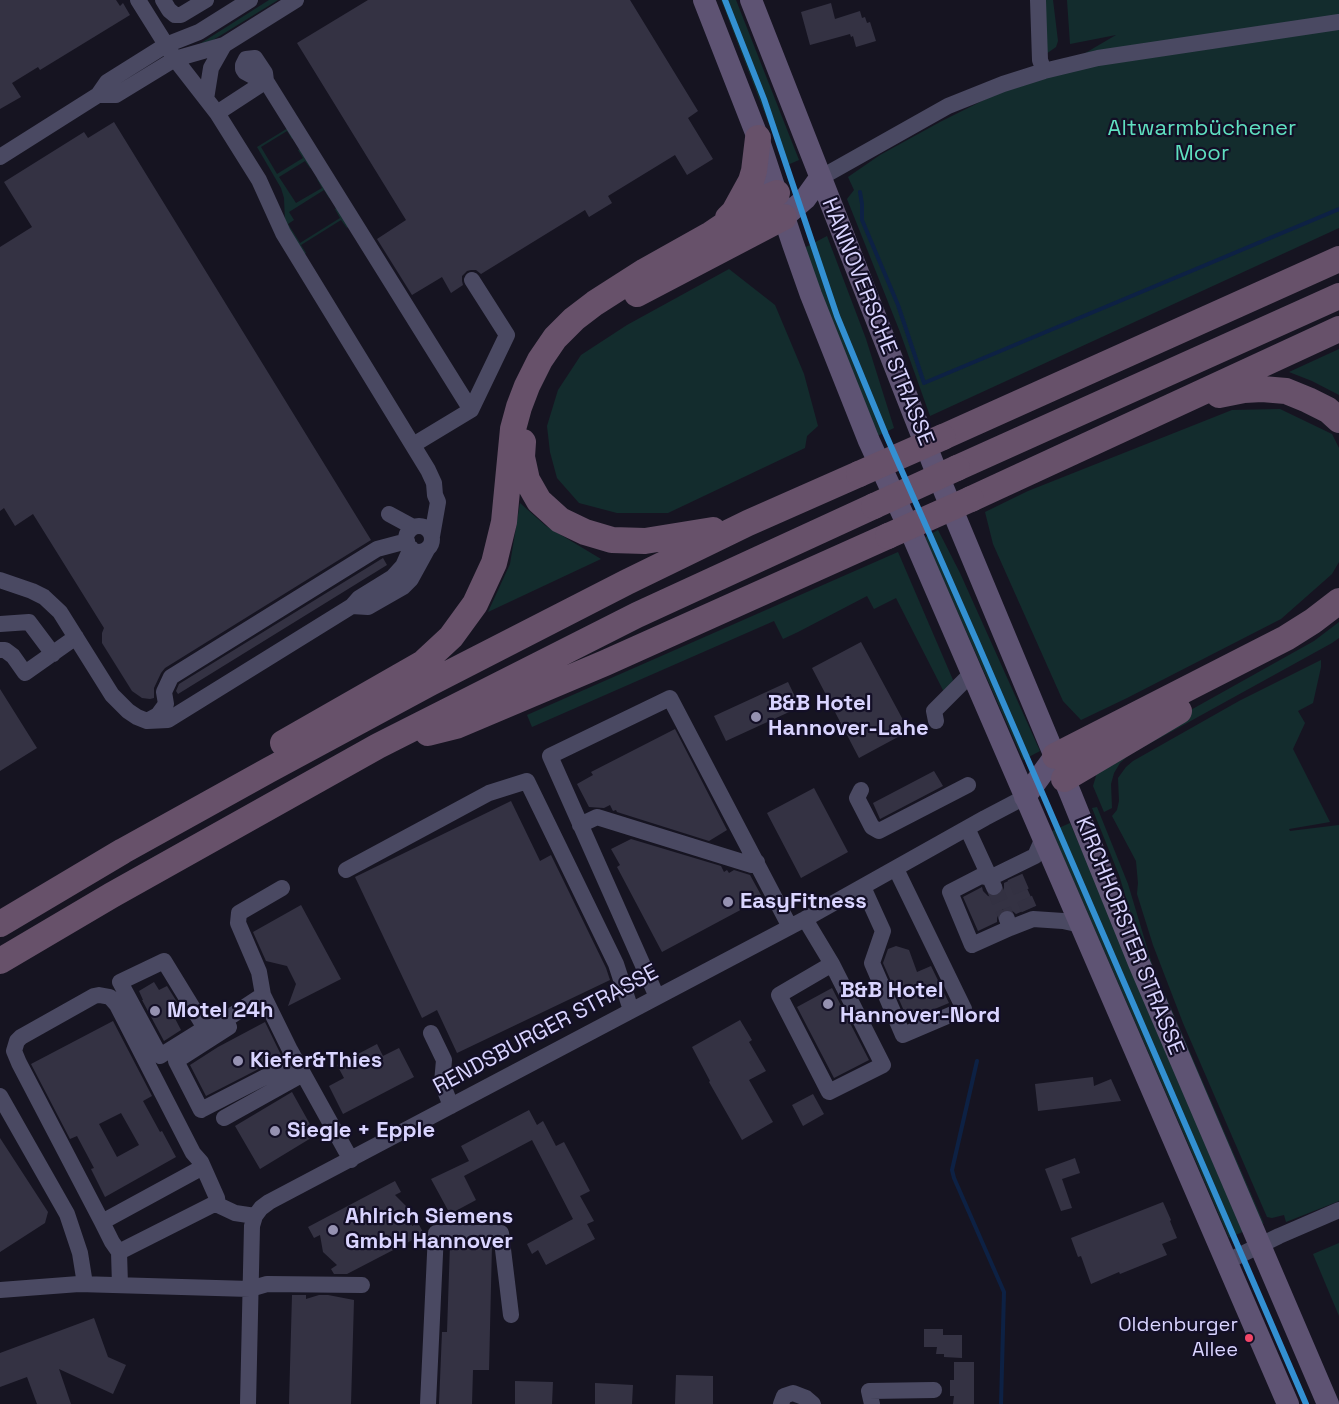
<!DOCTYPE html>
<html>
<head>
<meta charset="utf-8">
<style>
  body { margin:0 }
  canvas { display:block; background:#161421 }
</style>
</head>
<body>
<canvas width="1339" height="1404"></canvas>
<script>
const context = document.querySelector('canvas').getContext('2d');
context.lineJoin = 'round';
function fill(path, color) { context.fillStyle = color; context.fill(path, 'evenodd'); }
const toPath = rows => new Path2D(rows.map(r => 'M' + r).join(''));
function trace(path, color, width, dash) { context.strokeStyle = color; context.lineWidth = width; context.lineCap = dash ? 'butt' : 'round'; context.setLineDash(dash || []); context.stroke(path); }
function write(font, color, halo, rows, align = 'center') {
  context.font = font + ' "Space Grotesk",sans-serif'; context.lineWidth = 4.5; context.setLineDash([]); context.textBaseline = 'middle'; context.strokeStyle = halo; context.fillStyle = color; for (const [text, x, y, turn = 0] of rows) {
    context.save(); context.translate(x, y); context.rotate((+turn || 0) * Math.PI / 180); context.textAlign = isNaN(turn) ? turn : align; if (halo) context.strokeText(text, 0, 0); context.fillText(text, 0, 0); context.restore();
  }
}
fill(toPath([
  [269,0,278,0,205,45,198,45],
  [721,0,736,0,799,160,785,166],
  [1043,0,1053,0,1058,41,1056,47,1046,54],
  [1067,0,1339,0,1339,228,930,416,900,332,847,199,854,190,848,177,880,155,940,122,1000,92,1041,79,1116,35,1070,44],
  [288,128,294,137,292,139,287,131,261,147,277,174,303,158,298,150,301,149,312,167,310,168,305,161,279,177,296,203,322,188,317,179,319,178,331,197,329,198,324,190,289,212,294,220,288,224,300,243,340,218,335,209,337,207,349,226,347,228,341,220,301,245,306,253,304,255,285,221,284,198,281,188,257,147],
  [827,236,866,339,894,428,875,437,804,248],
  [729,269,775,305,804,374,818,426,807,436,805,448,668,513,617,513,579,503,557,478,550,452,547,426,558,390,581,355,627,325],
  [1339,349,1339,395,1312,381,1289,372],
  [1280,409,1332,434,1339,448,1339,562,1332,574,1281,619,1127,698,1081,720,1063,701,993,544,985,512,1028,491,1232,410],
  [520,503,546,526,601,559,488,612,510,564],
  [938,530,960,573,1040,751,1023,760,942,577,920,540],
  [898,552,953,680,945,694,896,598,874,609,867,596,798,632,783,639,774,621,532,727,527,715],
  [1339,622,1339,638,1332,643,1129,755,1120,763,1114,773,1111,784,1112,808,1104,812,1093,786,1096,776,1094,770,1121,749,1314,641],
  [1321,660,1321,667,1313,703,1298,711,1305,723,1293,749,1330,822,1289,829,1290,831,1339,825,1339,1201,1286,1222,1284,1215,1272,1218,1267,1217,1183,1023,1153,945,1137,894,1138,883,1136,861,1112,816,1117,810,1119,801,1118,778,1126,767,1133,761,1239,701],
  [1097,807,1128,884,1152,964,1264,1224,1257,1219,1137,934,1119,875,1092,808],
  [1070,823,1247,1230,1229,1238,1052,831],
  [1339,1243,1339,1316,1313,1254]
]), '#132c2d');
trace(toPath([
  [860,192,862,204,862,220,898,305,924,383,1339,209],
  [977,1061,952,1170,954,1178,1004,1292,1001,1404]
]), '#0d2144', 4);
fill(toPath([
  [0,0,116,0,120,6,123,3,130,15,40,70,38,67,12,83,21,97,0,109],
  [368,0,630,0,698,111,688,118,713,159,687,175,675,155,608,196,612,203,589,217,585,210,481,274,476,270,471,270,467,271,462,276,462,281,463,285,451,293,442,277,412,295,377,239,406,220,297,43],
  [831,3,835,19,860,11,862,18,865,17,867,23,870,22,876,41,856,47,853,36,851,37,850,34,810,45,801,12],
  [114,122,371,540,165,668,161,673,154,688,154,698,150,699,142,698,132,691,102,643,102,633,104,628,33,514,15,526,4,508,0,511,0,247,32,227,4,182,84,132,88,138],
  [383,558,387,565,178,694,176,691,179,684],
  [861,642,909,731,859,758,812,668],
  [788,682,800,707,726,741,714,716],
  [0,689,37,748,0,771],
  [675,729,727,830,709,841,617,812,616,810,613,811,610,805,604,808,589,807,577,784,593,775,591,772],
  [934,771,943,786,880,819,873,803],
  [814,788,848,852,801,878,767,813],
  [511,801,540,861,551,855,606,968,610,980,457,1053,437,1010,422,1018,355,877],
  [631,839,721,866,724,872,727,870,729,873,734,870,750,875,761,895,745,903,746,907,662,952,617,867,620,865,611,849],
  [1021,875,1035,906,1016,914,1010,909,1003,909,1000,912,997,916,997,922,978,931,963,897,982,887,983,891,988,896,992,897,998,897,1003,893,1004,888,1004,883],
  [301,905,341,979,288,1006,296,984,287,966,266,961,253,932],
  [896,946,909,950,917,972,931,966,949,1003,908,1020,883,963,888,949],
  [154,982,159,990,167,986,177,1002,169,1007,181,1030,164,1041,142,1000,143,1000,139,991],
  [832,988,869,1060,834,1078,797,1007],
  [740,1020,752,1040,749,1042,766,1071,749,1080,773,1122,742,1140,709,1082,710,1081,692,1047],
  [113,1021,152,1096,143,1101,160,1132,162,1131,176,1157,105,1197,91,1169,94,1168,77,1136,70,1139,31,1064],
  [121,1113,139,1145,117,1157,99,1124],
  [265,1022,282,1057,206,1096,190,1065,218,1047],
  [377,1044,383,1056,399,1048,414,1077,343,1114,329,1086,344,1078,337,1065],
  [1093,1077,1094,1086,1111,1079,1121,1101,1038,1111,1035,1084],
  [292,1092,316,1135,260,1169,235,1126],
  [813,1094,824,1114,803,1126,792,1105],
  [529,1110,537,1125,543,1121,556,1146,564,1142,590,1191,580,1196,594,1221,587,1224,595,1239,546,1265,538,1250,532,1254,527,1244,573,1219,532,1140,464,1176,476,1200,450,1214,431,1179,469,1161,461,1146],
  [0,1138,48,1212,45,1223,0,1252],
  [1075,1158,1080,1173,1062,1179,1072,1208,1061,1211,1045,1169],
  [395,1181,401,1192,395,1195,408,1208,412,1226,418,1223,424,1234,347,1274,334,1274,331,1269,337,1265,323,1252,320,1235,314,1238,308,1227],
  [1163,1202,1171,1220,1170,1221,1177,1238,1162,1244,1167,1255,1120,1274,1119,1272,1091,1284,1081,1256,1078,1257,1071,1238],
  [450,1244,492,1244,489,1370,473,1370,472,1404,439,1404,442,1332,447,1332],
  [292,1295,306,1295,306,1299,319,1295,328,1295,354,1300,351,1404,289,1404],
  [94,1318,108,1357,126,1365,113,1394,59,1369,71,1404,37,1404,27,1377,0,1387,0,1353],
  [924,1329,943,1329,943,1335,962,1335,962,1358,944,1357,944,1354,936,1354,937,1347,924,1347],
  [954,1362,974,1362,974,1404,953,1404,954,1396,950,1396,950,1380,954,1380],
  [676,1375,713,1376,713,1404,675,1404],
  [515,1381,553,1382,552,1404,515,1404],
  [595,1383,633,1385,632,1404,595,1404]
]), '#343243');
trace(toPath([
  [1015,877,1029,909],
  [994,887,1007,919]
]), '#333142', 16, [16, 8]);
trace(toPath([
  [138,0,175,59,217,113,259,180,283,233,428,470,434,483,435,495,438,502,432,536],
  [163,0,169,10,175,15,181,15,206,0],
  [1038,0,1040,60,1044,71],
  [266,81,256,78,245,72,243,69,243,65,246,59,255,58,265,73,266,81,471,410],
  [98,95,116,95,175,59,224,45,296,0],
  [206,99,211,68,224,45],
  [217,113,266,81],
  [0,157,98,95,107,82,166,45,199,32,250,0],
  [820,178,948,106,1003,84,1044,71,1098,58,1339,22],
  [413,445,471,410,507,335,472,280],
  [389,514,413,527],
  '406 539a13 13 0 1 1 26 0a13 13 0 1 1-26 0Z',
  [0,580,32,591,44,597,60,612,112,695,128,711,137,717,147,721,168,720,352,606,359,598,393,577,403,566,411,548],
  [352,606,368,607,403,587,411,579,428,548],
  [0,624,29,622,53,654],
  [0,650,5,650,13,656,25,673,76,637],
  [147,721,158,715,166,704,164,692,171,677,377,549,407,541],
  [936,721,934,711,972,673],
  [861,790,857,798,872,827,879,831,968,785],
  [580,825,597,817,752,865,757,862],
  [967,828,990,878,1035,856,1043,838],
  [346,870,489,793,527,781,616,964,631,1010],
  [863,887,883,931,872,963,903,1035,964,1009,896,869],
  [994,887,990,878,981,876,950,892,972,945,1010,928],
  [805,919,832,964,883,1065,829,1092,779,995,832,964],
  [1007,919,1010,928,1033,919,1063,921,1081,925],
  [263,995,259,972,238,923,239,913,282,888],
  [657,997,550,756,670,698,790,927],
  [229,1027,176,1061,201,1110,296,1061],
  [205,1028,164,961,120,982,160,1056,205,1028,211,1027,219,1024,263,995,290,1050,351,1160],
  [431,1033,444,1060,442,1083,451,1106],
  [0,1096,67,1214,80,1253,85,1284],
  [224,1118,303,1074],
  [102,1222,203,1167],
  [119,1252,112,1242,102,1222,19,1063,14,1051,17,1041,21,1037,94,996,99,995,110,997,117,1005,193,1153,201,1162,217,1198,218,1205],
  [1226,1262,1279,1236,1339,1210],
  [120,1285,119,1252,212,1205,218,1205,235,1213,255,1216],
  [0,1290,79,1284,250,1289,267,1284,362,1285],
  [248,1404,252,1226,255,1216,261,1208,269,1202,805,919,985,818,1025,797],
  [428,1404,436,1233,501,1233,511,1315],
  [781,1404,784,1396,793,1393,806,1398,813,1404],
  [872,1404,869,1391,934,1390]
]), '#4a4962', 16);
trace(toPath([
  [704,0,758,138,793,244,811,295,869,441,914,539,1288,1404],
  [751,0,934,466,1071,795,1139,963,1328,1404],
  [784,217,805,199,820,178],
  [1025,797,1055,756]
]), '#5e5373', 22);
trace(toPath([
  [728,218,734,212,751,181,754,171,758,138],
  [637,294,784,217],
  [1219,395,1244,390,1262,389,1286,391,1308,400,1328,410,1339,420],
  [943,437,1339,259],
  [523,442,522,457,527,480,539,501,560,520,585,532,612,540,645,541,713,530],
  [957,468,1339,296],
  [971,499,1339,329],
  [428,733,456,726,605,663,888,536],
  [283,743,423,663,451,637,475,604,494,563,504,522,513,429,519,407,527,386,540,360,555,338,574,319,595,303,645,271,711,234,763,199,777,193],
  [1055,756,1286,638,1313,621,1339,601],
  [1064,779,1179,711],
  [0,924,123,851,269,770,430,683,627,582,748,523,859,474],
  [0,961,112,895,378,746,637,615,874,506]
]), '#67516a', 26);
trace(toPath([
  [859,474,943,437],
  [874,506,957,468],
  [888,536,971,499]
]), '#67516a', 26);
trace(toPath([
  [725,0,764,99,837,316,886,435,977,642,1306,1404]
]), '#3390d2', 6);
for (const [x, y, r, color] of [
  [756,717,6,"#9591b1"],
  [728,902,6,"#9591b1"],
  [828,1004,6,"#9591b1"],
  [155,1011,6,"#9591b1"],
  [238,1061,6,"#9591b1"],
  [275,1131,6,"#9591b1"],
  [333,1230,6,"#9591b1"],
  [1249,1338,5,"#f34667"]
]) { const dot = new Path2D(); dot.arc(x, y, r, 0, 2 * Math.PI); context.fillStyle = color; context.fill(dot); trace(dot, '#130f26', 2); }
write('20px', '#d9d4ff', '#130f26', [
  ["Oldenburger",1238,1326],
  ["Allee",1238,1351]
], 'right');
write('22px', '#5fe0c0', '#130f26', [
  ["Altwarmbüchener",1202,129],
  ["Moor",1202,154]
]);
write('22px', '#d9d4ff', '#130f26', [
  ["HANNOVERSCHE STRASSE",877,322,68],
  ["KIRCHHORSTER STRASSE",1129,936,68],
  ["RENDSBURGER STRASSE",546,1030,-28]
]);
write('bold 22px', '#d9d4ff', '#130f26', [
  ["B&B Hotel",768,704],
  ["Hannover-Lahe",768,729],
  ["EasyFitness",740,902],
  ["B&B Hotel",840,991],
  ["Hannover-Nord",840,1016],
  ["Motel 24h",167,1011],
  ["Kiefer&Thies",250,1061],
  ["Siegle + Epple",287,1131],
  ["Ahlrich Siemens",345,1217],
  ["GmbH Hannover",345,1242]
], 'left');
</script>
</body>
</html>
